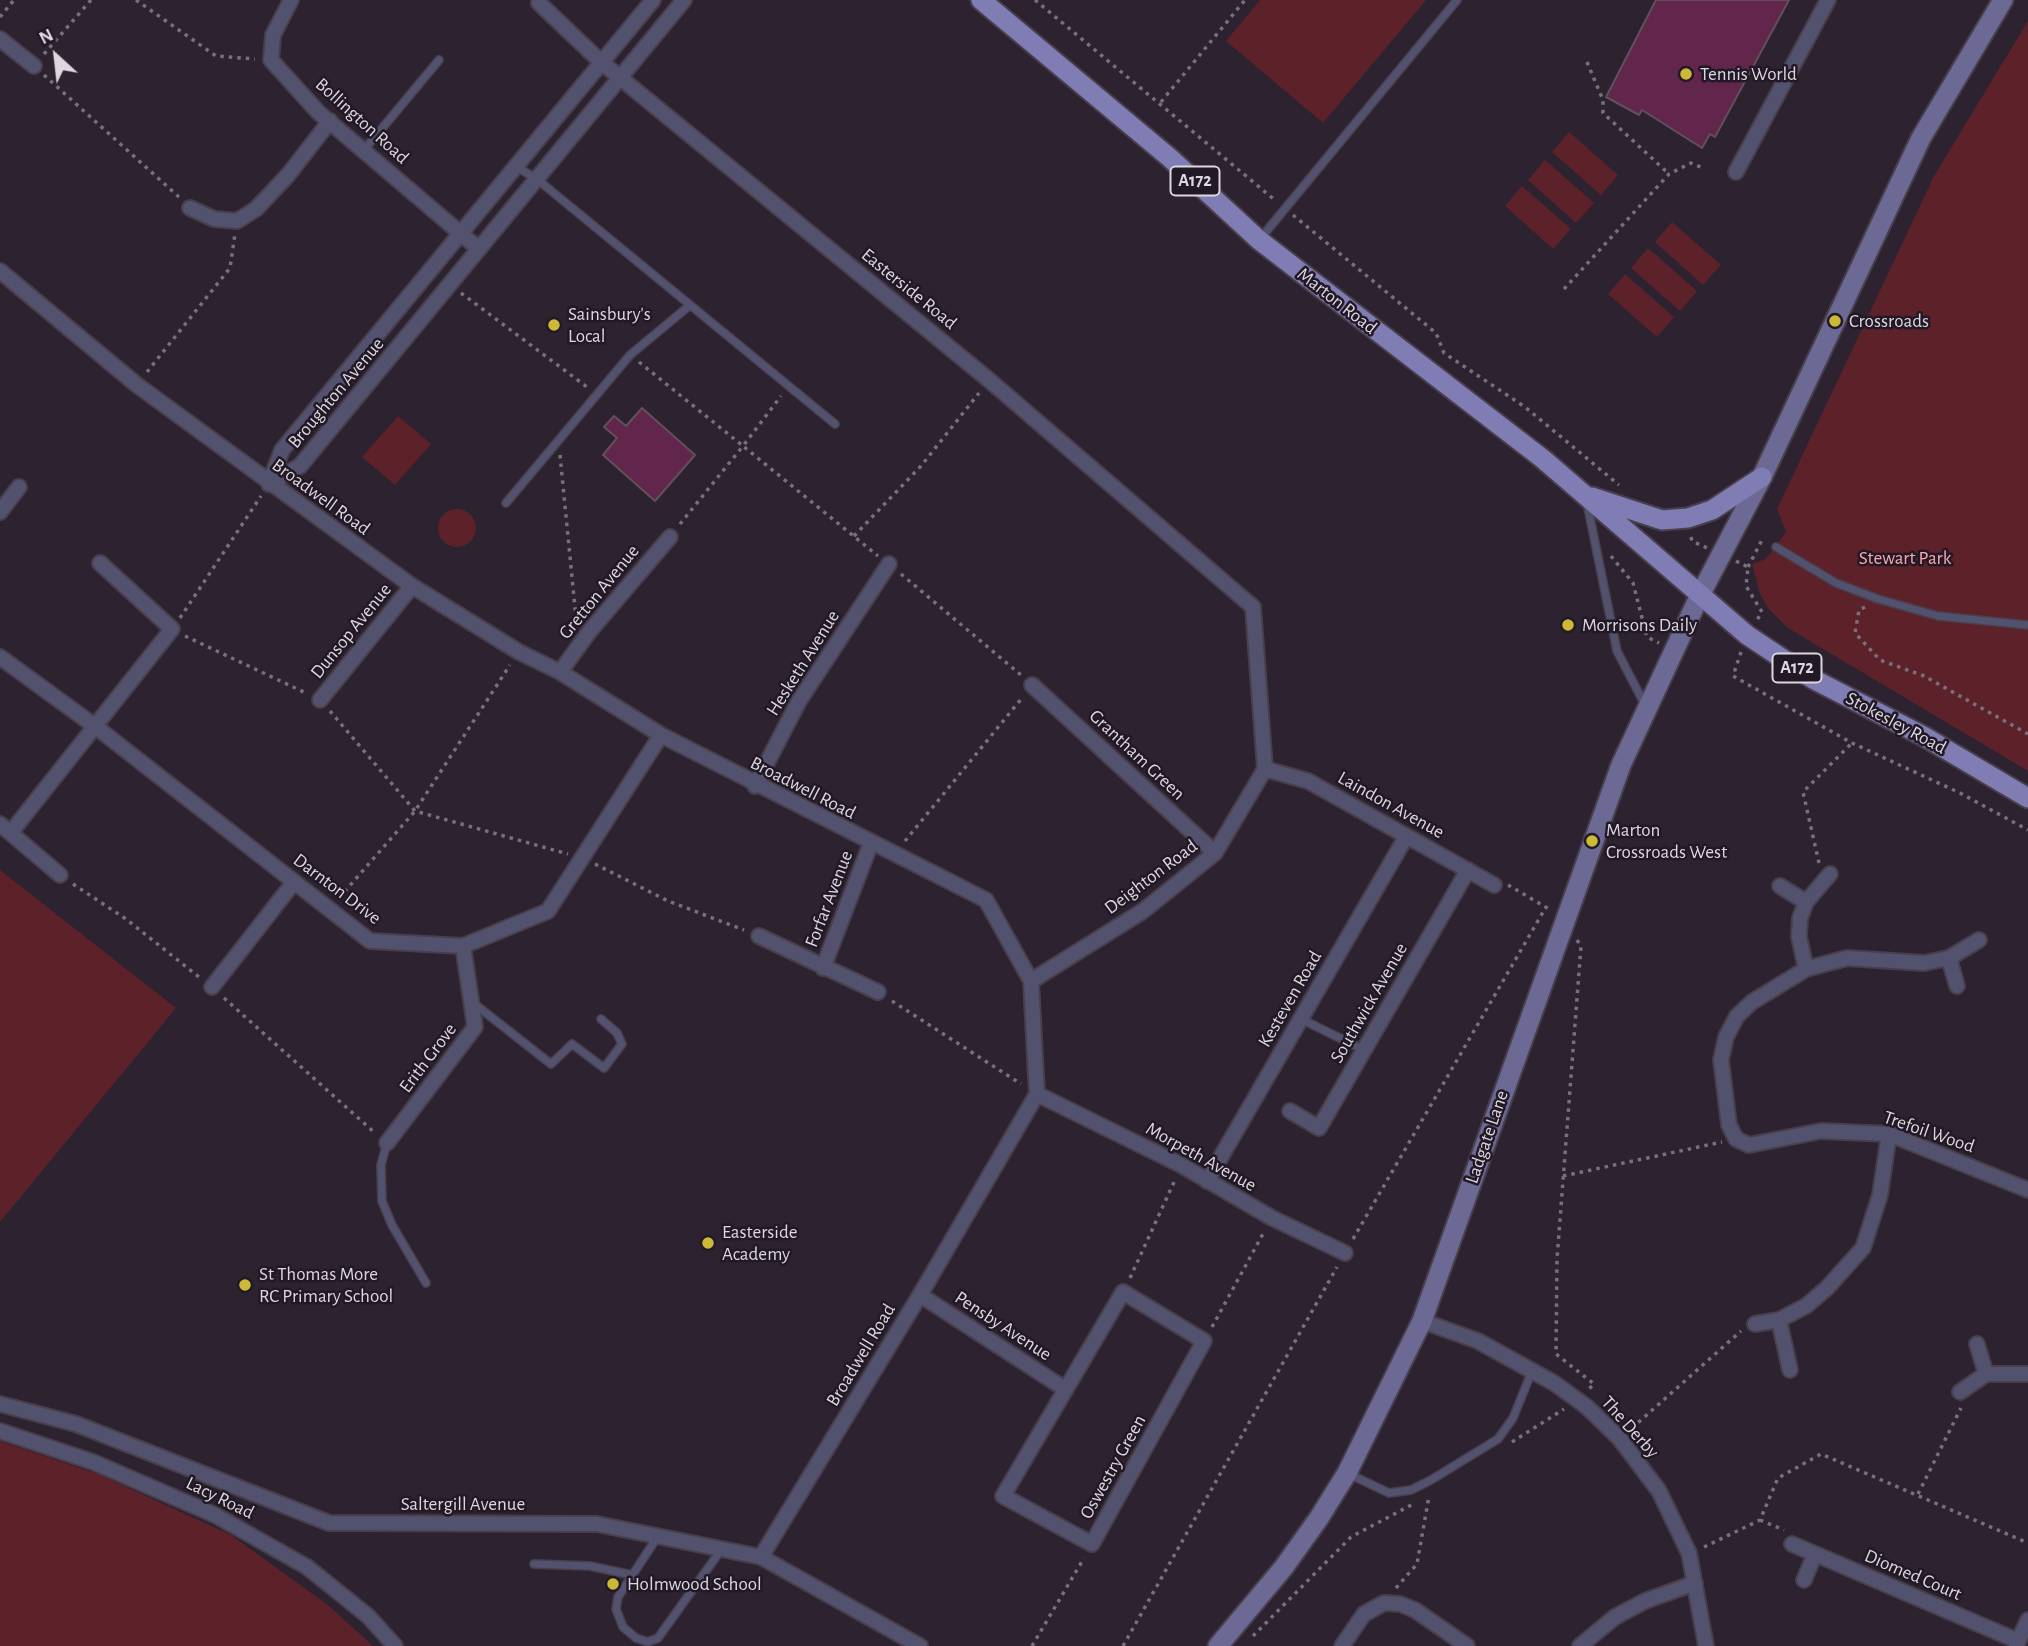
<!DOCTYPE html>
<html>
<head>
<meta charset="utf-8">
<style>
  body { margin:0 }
  #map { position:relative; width:2028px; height:1646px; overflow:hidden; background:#2c2230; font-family:"Alegreya Sans",sans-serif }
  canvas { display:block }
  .north { position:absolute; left:21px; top:21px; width:70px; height:70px; -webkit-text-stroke:5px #221926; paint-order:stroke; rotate:333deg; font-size:19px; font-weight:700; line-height:28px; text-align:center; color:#ddd7e0 }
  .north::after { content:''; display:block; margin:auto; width:24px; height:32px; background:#ddd7e0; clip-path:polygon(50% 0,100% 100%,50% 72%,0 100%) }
</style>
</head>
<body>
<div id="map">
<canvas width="2028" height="1646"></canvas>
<div class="north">N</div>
</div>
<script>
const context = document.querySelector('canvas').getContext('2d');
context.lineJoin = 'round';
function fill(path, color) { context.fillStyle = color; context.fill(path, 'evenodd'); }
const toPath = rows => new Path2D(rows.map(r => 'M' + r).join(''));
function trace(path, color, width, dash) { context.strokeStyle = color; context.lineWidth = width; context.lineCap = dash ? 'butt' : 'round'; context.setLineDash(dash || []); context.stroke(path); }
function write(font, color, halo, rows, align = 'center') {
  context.font = font + ' "Alegreya Sans",sans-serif'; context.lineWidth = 5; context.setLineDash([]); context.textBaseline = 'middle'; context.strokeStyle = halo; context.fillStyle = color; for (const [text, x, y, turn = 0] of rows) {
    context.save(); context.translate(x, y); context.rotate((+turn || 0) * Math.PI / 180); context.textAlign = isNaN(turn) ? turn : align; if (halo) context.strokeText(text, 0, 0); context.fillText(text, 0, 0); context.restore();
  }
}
fill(toPath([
  [1260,0,1426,0,1323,123,1226,41],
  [2028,21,2028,771,1788,628,1768,608,1760,594,1752,564,1766,559,1786,532,1777,509,1934,176],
  [1569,132,1618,175,1601,195,1552,152],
  [1545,160,1594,203,1576,223,1528,180],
  [1522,186,1571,229,1553,249,1505,206],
  [1672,222,1721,265,1703,285,1655,242],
  [1648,248,1697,291,1680,311,1631,268],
  [1625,274,1674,317,1657,337,1608,294],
  [398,416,431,444,395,485,362,457],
  '438 528a19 19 0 1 1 38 0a19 19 0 1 1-38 0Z',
  [0,870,176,1008,0,1222],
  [0,1441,98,1474,231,1535,328,1605,373,1646,0,1646]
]), '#5d212a');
const building = toPath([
  [1656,0,1789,0,1715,137,1710,134,1702,148,1642,110,1639,115,1606,97,1656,0],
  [642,408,695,455,655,501,603,455,617,438,604,427,614,416,626,426,642,408]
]);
fill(building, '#62264c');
trace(building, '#615059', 2);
const service = toPath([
  [364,150,439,60],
  [517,167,538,180,835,424],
  [1260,239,1457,0],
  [506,503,630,355,689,306],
  [1587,503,1617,651,1645,705],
  [1776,547,1836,583,1878,599,1938,616,2028,625],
  [472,1002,551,1064,572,1044,604,1068,622,1044,617,1033,601,1019],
  [1301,1019,1364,1050],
  [387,1143,381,1165,382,1201,392,1225,426,1283],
  [1349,1474,1389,1493,1411,1490,1431,1480,1498,1439,1513,1418,1532,1371],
  [658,1536,618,1597,616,1609,623,1627,636,1638,648,1642,658,1638,721,1550],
  [534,1564,590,1566,632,1575]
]);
const minor = toPath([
  [291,0,273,35,271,60,318,112,479,249],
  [539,3,601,62,989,380,1253,607,1265,769,1215,853,1143,911,1031,981],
  [0,39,34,66],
  [1736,172,1828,0],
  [190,208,214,219,237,221,256,209,288,175,330,121],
  [0,271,137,385,412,586,519,652,560,672,661,735,986,900,1031,981,1037,1094,920,1295,761,1557],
  [269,484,300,466,684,0],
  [269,484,282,450,653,0],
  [0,512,19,487],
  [0,657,96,727,370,941,463,946,548,911,661,735],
  [560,672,589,632,670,537],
  [1032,685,1215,853],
  [320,700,412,586],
  [1265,769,1308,781,1494,885],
  [755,786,799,701,889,564],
  [0,824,60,875],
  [12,831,172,629,100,563],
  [1780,886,1806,902],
  [759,936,878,992],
  [1979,940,1949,958,1924,963,1847,958,1806,969,1752,1002,1737,1016,1726,1037,1721,1060,1729,1125,1736,1139,1749,1145,1821,1131,1889,1134,2028,1190],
  [1949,958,1957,986],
  [823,968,871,843],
  [1806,969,1799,937,1800,918,1806,902,1830,874],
  [212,987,294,882],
  [1037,1094,1181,1165,1272,1218,1345,1253],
  [1290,1111,1319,1128,1468,870],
  [387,1143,475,1027,463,946],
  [1207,1181,1406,837],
  [1123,1292,1204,1341,1092,1544,1003,1496,1123,1292],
  [920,1295,1065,1389],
  [1779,1320,1790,1370],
  [1422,1321,1478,1341,1554,1383,1587,1407,1620,1439,1659,1491,1689,1553,1706,1646],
  [1755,1324,1779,1320,1806,1306,1827,1288,1863,1248,1880,1195,1889,1134],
  [1977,1344,1986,1374],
  [1960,1392,1986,1374,2028,1374],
  [0,1404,76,1424,329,1523,597,1524,761,1557,920,1646],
  [0,1431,93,1462,215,1515,307,1567,368,1616,395,1646],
  [1792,1544,2018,1641],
  [1804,1580,1815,1554],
  [1342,1646,1364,1614,1384,1603,1400,1604,1415,1610,1467,1646],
  [1580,1646,1615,1617,1645,1601,1695,1583],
  [2016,1646,2028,1620]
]);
const secondary = toPath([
  [1218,1646,1284,1567,1319,1518,1347,1473,1422,1321,1621,765,1699,597,1762,477,1921,138,2003,0]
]);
const primary = toPath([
  [981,0,1170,158,1259,240,1543,459,1747,635,1813,679,1925,737,2028,798],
  [1592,497,1662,520,1688,518,1712,510,1762,477]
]);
trace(service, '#483f4c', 10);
trace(minor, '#483f4c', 18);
trace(secondary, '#483f4c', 23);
trace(primary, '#483f4c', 23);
trace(toPath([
  [136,0,216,56,255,59],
  [1035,0,1276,201],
  [0,17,14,0],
  [44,54,91,0],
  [1587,62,1603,100,1603,113,1669,174],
  [44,75,179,197],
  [1161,102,1245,0],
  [1293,215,1436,333,1444,353,1525,407,1619,485],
  [1564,289,1669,174,1691,163,1703,168],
  [461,293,587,387],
  [639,362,743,446,781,396],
  [147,372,230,268,235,234],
  [560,455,576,618,579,621],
  [680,524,743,446,878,556],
  [854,536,921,466,979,393],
  [1691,537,1692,541,1707,548],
  [1611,556,1633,583,1647,637,1659,643],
  [1736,561,1748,567,1746,586,1762,612,1757,620],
  [1748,567,1762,540,1765,542],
  [901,574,1021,675],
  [1865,607,1859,610,1855,633,1880,660,1924,676,2028,734],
  [180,618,261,496],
  [185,636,308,694],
  [1741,652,1733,676,1852,743,1960,793,2028,830],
  [330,711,415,811,568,854],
  [905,841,1022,698],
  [1819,863,1803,792,1852,743],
  [595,864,668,901,744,930],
  [73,884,126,919,199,977],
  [1508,885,1549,909],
  [339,898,415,811,510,665],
  [1577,940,1581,946,1557,1259,1556,1354,1594,1384,1589,1389],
  [224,998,375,1133],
  [892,1001,1021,1084],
  [1563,1176,1722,1142],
  [1353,1239,1546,907],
  [1130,1278,1175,1180],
  [1212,1327,1264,1232],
  [1632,1428,1741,1331],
  [1512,1442,1564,1409],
  [1918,1494,1961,1408],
  [1760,1520,1784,1530],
  [1704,1547,1760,1520,1778,1478,1821,1454,2028,1543],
  [1396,1588,1417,1564,1429,1496],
  [1253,1636,1351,1537,1413,1504],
  [1032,1646,1084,1558],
  [1123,1646,1337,1267]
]), '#78707c', 3.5, [3.5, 5]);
trace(service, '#53526e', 7);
trace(minor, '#53526e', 14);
trace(secondary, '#6c6a95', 19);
trace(primary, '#807cb4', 19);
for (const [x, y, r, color] of [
  [1686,74,7,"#cdb938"],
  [1835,321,7,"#cdb938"],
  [554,325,7,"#cdb938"],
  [1568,625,7,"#cdb938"],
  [1592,841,7,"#cdb938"],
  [708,1243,7,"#cdb938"],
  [245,1285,7,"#cdb938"],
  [613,1584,7,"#cdb938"]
]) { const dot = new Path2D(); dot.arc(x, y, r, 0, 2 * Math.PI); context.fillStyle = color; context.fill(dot); trace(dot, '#221926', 2.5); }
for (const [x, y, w] of [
  [1195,181,49],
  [1797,668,49]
]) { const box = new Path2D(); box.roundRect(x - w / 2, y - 14.5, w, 29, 5); context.fillStyle = '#221926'; context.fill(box); trace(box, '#ddd7e0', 2); }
write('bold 18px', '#ddd7e0', null, [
  ["A172",1195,181],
  ["A172",1797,668]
]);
write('19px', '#ddd7e0', '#221926', [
  ["Tennis World",1700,74],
  ["Sainsbury's",568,314],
  ["Local",568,336],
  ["Crossroads",1849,321],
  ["Morrisons Daily",1582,625],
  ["Marton",1606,830],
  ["Crossroads West",1606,852],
  ["Easterside",722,1232],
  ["Academy",722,1254],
  ["St Thomas More",259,1274],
  ["RC Primary School",259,1296],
  ["Holmwood School",627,1584]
], 'left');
write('19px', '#ddd7e0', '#221926', [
  ["Bollington Road",362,121,42],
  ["Easterside Road",909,289,39],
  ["Marton Road",1337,301,38],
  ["Broughton Avenue",336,393,-50],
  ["Broadwell Road",321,497,36],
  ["Gretton Avenue",599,592,-51],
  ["Dunsop Avenue",351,631,-51],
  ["Hesketh Avenue",803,663,-58],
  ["Stokesley Road",1896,723,28],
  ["Grantham Green",1137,755,43],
  ["Broadwell Road",803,788,27],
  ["Laindon Avenue",1391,805,29],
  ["Deighton Road",1151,877,-37],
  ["Darnton Drive",337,889,37],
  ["Forfar Avenue",829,899,-69],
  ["Kesteven Road",1290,999,-60],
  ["Southwick Avenue",1369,1003,-60],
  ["Erith Grove",428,1058,-53],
  ["Trefoil Wood",1929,1132,19],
  ["Ladgate Lane",1487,1137,-71],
  ["Morpeth Avenue",1201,1157,29],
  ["Pensby Avenue",1003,1326,33],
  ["Broadwell Road",861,1355,-59],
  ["The Derby",1630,1427,48],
  ["Oswestry Green",1113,1467,-61],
  ["Lacy Road",220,1498,26],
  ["Saltergill Avenue",463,1504],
  ["Diomed Court",1913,1575,23]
]);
write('19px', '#fda6af', '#221926', [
  ["Stewart Park",1905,558]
]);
</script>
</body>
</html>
